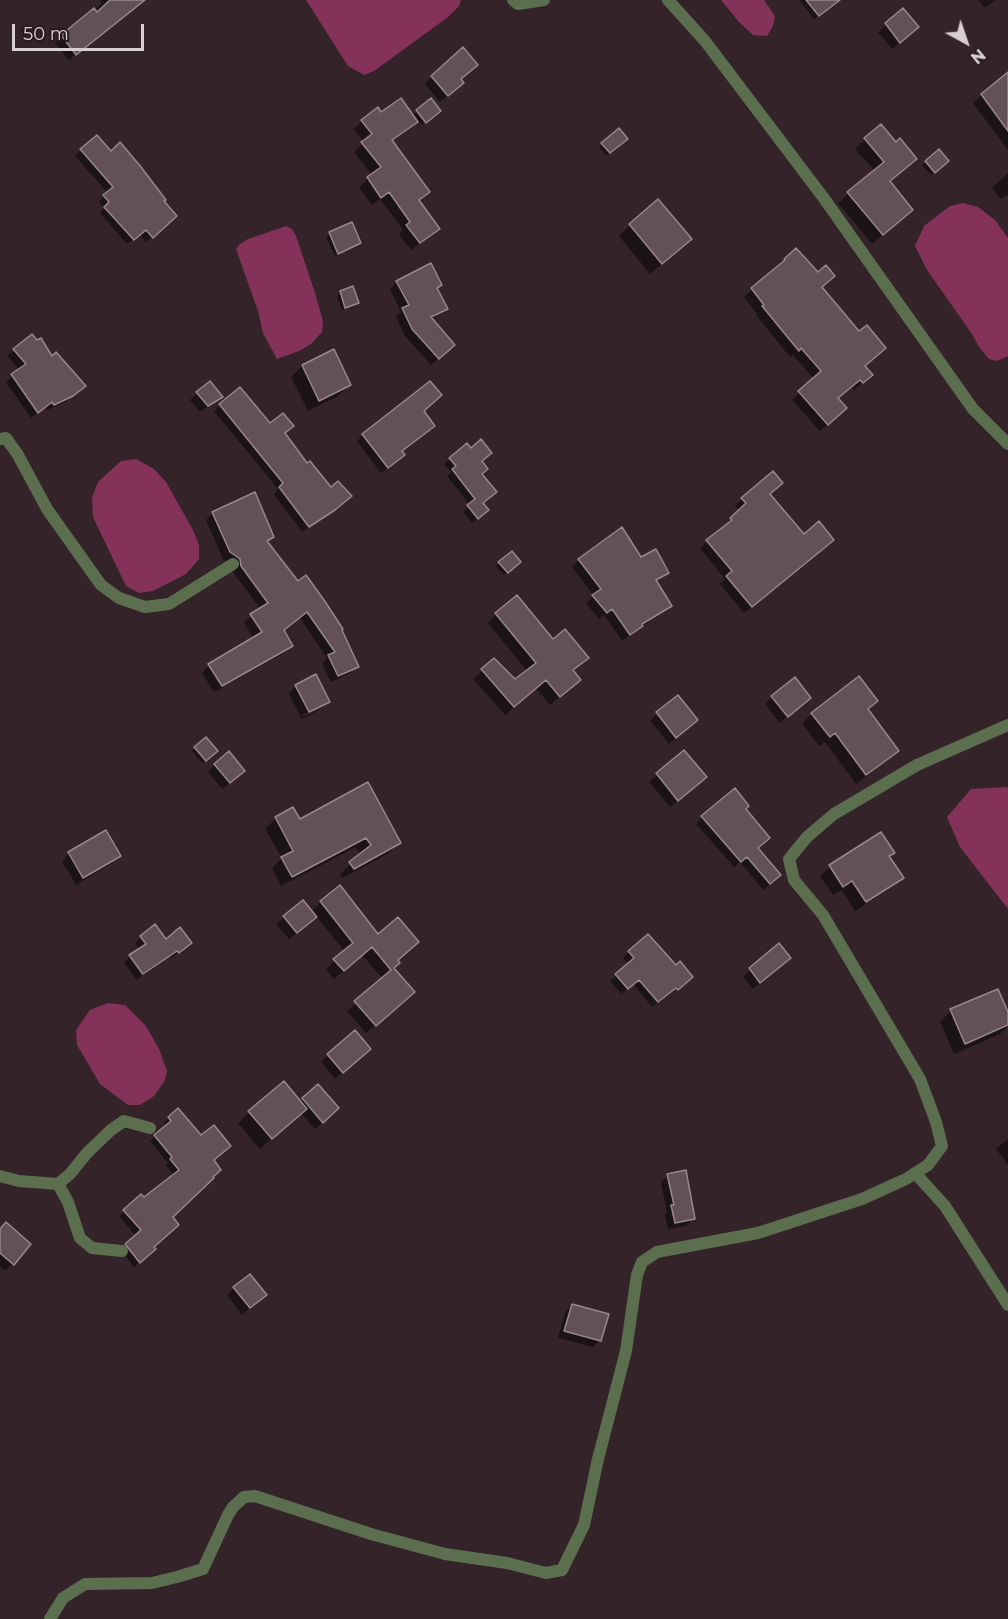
<!DOCTYPE html>
<html>
<head>
<meta charset="utf-8">
<style>
  body { margin:0 }
  #map { position:relative; width:1008px; height:1619px; overflow:hidden; background:#34242a; font-family:Montserrat,sans-serif }
  canvas { display:block }
  .north { position:absolute; left:936px; top:12px; width:60px; height:60px; -webkit-text-stroke:4px #2a1b21; paint-order:stroke; rotate:140deg; font-size:16px; font-weight:700; line-height:24px; text-align:center; color:#d9ced2 }
  .north::after { content:''; display:block; margin:auto; width:21px; height:27px; background:#d9ced2; clip-path:polygon(50% 0,100% 100%,50% 72%,0 100%) }
  .scale { position:absolute; left:12px; top:24px; width:132px; height:27px; box-sizing:border-box; border:3px solid #d9ced2; border-top:0; padding-left:8px; font-size:18px; line-height:21px; white-space:nowrap; color:#d9ced2; -webkit-text-stroke:4px #2a1b21; paint-order:stroke }
</style>
</head>
<body>
<div id="map">
<canvas width="1008" height="1619"></canvas>
<div class="north">N</div>
<div class="scale">50 m</div>
</div>
<script>
const context = document.querySelector('canvas').getContext('2d');
context.lineJoin = 'round';
function fill(path, color) { context.fillStyle = color; context.fill(path, 'evenodd'); }
const toPath = rows => new Path2D(rows.map(r => 'M' + r).join(''));
function trace(path, color, width, dash) { context.strokeStyle = color; context.lineWidth = width; context.lineCap = dash ? 'butt' : 'round'; context.setLineDash(dash || []); context.stroke(path); }
fill(toPath([
  [306,0,461,0,459,6,448,17,374,71,364,75,348,66],
  [721,0,764,0,775,16,773,26,767,36,753,35,739,22],
  [963,203,978,207,995,220,1008,238,1008,356,997,361,989,359,979,347,972,334,927,270,915,246,924,226,950,206],
  [286,226,292,229,296,236,315,293,323,321,322,332,311,344,299,351,277,359,263,333,258,311,236,249,240,244,248,239],
  [136,459,154,469,166,482,193,530,199,545,199,559,186,574,153,591,139,593,126,586,93,517,92,498,98,482,121,461],
  [1007,787,1008,789,1008,909,960,847,947,817,971,789],
  [108,1003,125,1005,146,1026,159,1049,167,1071,164,1082,154,1096,140,1105,128,1105,100,1084,77,1045,76,1030,90,1010]
]), '#84325a');
fill(toPath([
  [100,0,144,0,69,60,55,43,102,3],
  [799,0,833,0,831,6,814,19],
  [978,0,995,0,985,8],
  [903,10,910,34,892,49,878,32],
  [432,77,460,80,455,90,440,102,425,84],
  [1008,83,1008,150,973,103,982,95],
  [417,111,436,114,422,125,418,120,391,142,428,192,418,201,438,229,411,250,399,234,403,230,380,199,372,205,359,187,372,175,354,152,364,142,354,129,362,121,381,114,412,116],
  [880,126,905,168,888,182,901,219,872,244,838,203,875,171,855,149],
  [97,137,110,153,162,201,170,222,146,242,140,234,127,244,100,213,104,208,99,201,108,193,75,156],
  [622,142,606,155,599,147,602,144],
  [926,162,944,164,931,175,922,165],
  [1008,173,1008,194,1001,199,992,188],
  [351,224,359,243,335,256,326,237],
  [630,225,679,250,650,274,619,236],
  [796,250,821,288,864,366,863,382,854,390,851,386,836,399,837,416,820,431,792,400,814,379,793,355,790,357,756,315,757,314,744,297],
  [397,282,440,285,436,289,446,309,431,320,446,352,431,365,405,336,396,317,401,312,390,289],
  [340,293,357,302,342,310,337,296],
  [32,336,77,392,65,402,47,410,46,407,31,418,6,382,20,370,7,356],
  [333,351,350,385,338,396,308,411,291,377,302,366],
  [197,393,221,397,200,412,190,400],
  [220,405,269,425,284,433,307,465,344,502,327,516,302,532,274,494,278,489,214,411],
  [422,411,433,426,401,452,396,461,381,473,357,441,363,435],
  [467,445,480,462,482,516,472,523,463,512,470,505,447,476,451,472,444,464],
  [742,499,803,536,825,547,744,613,720,584,725,579,700,548,725,527,724,526,740,511,735,506],
  [213,513,272,537,267,543,357,666,350,673,331,682,322,663,327,658,300,618,283,631,291,646,284,653,214,692,202,673,209,666,254,639,244,622,261,609,234,574,233,566,223,559,206,520],
  [512,553,519,562,504,575,496,566],
  [641,559,667,572,655,582,670,606,622,641,604,615,599,619,586,603,594,596,572,567,579,560],
  [496,614,553,641,578,666,572,671,570,688,550,705,536,688,505,715,473,679,494,660,515,681,527,671,488,623],
  [296,686,328,701,321,709,302,719,289,694],
  [322,704,322,708,303,717,302,715],
  [678,697,689,727,669,744,650,720],
  [772,697,809,698,780,723,765,704],
  [867,710,897,751,887,760,856,784,825,742,819,746,802,723,812,714],
  [195,748,213,754,202,763,192,751],
  [684,752,697,784,670,807,649,782],
  [215,765,236,778,222,789,208,772],
  [292,809,299,821,399,843,389,853,343,878,340,874,361,855,356,847,281,886,272,868,282,858,265,829,275,819],
  [744,809,756,848,773,881,763,890,740,862,734,867,696,824,702,817],
  [893,853,888,857,902,878,892,887,855,911,842,890,833,895,820,876,830,867],
  [69,854,119,856,112,863,76,885,62,861],
  [303,902,311,912,321,902,378,936,397,960,393,968,404,1000,366,1033,347,1011,383,979,362,955,334,979,326,969,345,952,316,916,289,939,276,924],
  [141,937,165,941,190,943,172,958,170,956,145,974,132,956,140,950,135,943],
  [779,945,782,965,753,989,743,977],
  [629,952,685,983,652,1007,633,984,621,994,610,981,629,964,623,958],
  [129,957,142,976,137,980,124,963],
  [951,1011,1008,1015,1008,1026,1000,1034,954,1054,940,1022],
  [328,1055,362,1056,335,1079,321,1062],
  [318,1086,330,1116,315,1129,301,1113,260,1149,238,1123,250,1112,300,1102],
  [169,1118,200,1138,213,1160,171,1217,149,1255,134,1267,121,1250,136,1236,119,1216,174,1176,166,1165,168,1163,150,1141,167,1127,164,1123],
  [1008,1139,1008,1165,996,1149],
  [668,1175,694,1218,686,1226,668,1229,665,1214,667,1212,661,1183],
  [0,1231,12,1264,5,1271,0,1266],
  [234,1288,265,1295,242,1315,227,1295],
  [572,1305,600,1340,593,1347,558,1338,565,1313]
]), '#0007');
const building = toPath([
  [110,0,145,0,76,55,61,35,94,8,97,12,110,0],
  [806,0,840,0,819,16,806,0],
  [903,8,919,27,900,43,885,23,903,8],
  [463,47,478,65,461,79,464,83,448,96,431,76,463,47],
  [1008,72,1008,131,981,94,1008,72],
  [401,98,418,122,392,140,430,192,419,200,440,229,420,243,406,225,410,222,389,192,381,198,367,177,381,167,361,142,372,134,361,120,378,107,381,112,401,98],
  [431,98,441,111,426,123,416,110,431,98],
  [881,124,896,142,900,138,917,159,890,181,913,210,883,235,847,192,884,162,864,138,881,124],
  [619,128,628,139,610,153,601,143,619,128],
  [97,135,111,151,120,142,141,167,166,200,164,201,177,216,153,238,146,230,134,240,104,207,109,202,103,195,113,187,80,149,97,135],
  [939,149,949,161,935,173,925,161,939,149],
  [658,199,692,239,662,264,629,224,658,199],
  [352,222,361,243,338,254,329,232,352,222],
  [796,248,818,272,826,265,835,276,822,287,859,331,867,325,886,348,865,366,873,375,863,383,860,380,838,398,847,408,828,425,798,391,821,371,801,348,799,351,762,306,764,305,751,288,785,260,784,259,796,248],
  [431,263,442,285,437,288,448,309,431,317,455,345,439,359,412,329,402,308,409,305,396,281,431,263],
  [353,286,359,303,345,308,340,291,353,286],
  [32,334,37,340,41,338,52,356,56,352,86,386,73,396,54,405,52,402,38,413,11,374,26,364,13,349,32,334],
  [334,349,351,385,319,401,302,365,334,349],
  [210,381,223,397,208,406,196,392,210,381],
  [430,381,442,395,424,411,435,426,402,451,405,455,388,468,362,434,430,381],
  [240,387,270,423,283,413,294,426,285,433,307,463,310,461,331,487,338,481,352,496,335,510,309,527,279,487,283,483,219,404,240,387],
  [481,439,492,453,482,461,488,469,482,474,497,492,483,503,489,510,478,519,467,505,475,499,452,469,456,466,449,458,467,443,471,448,481,439],
  [773,471,783,483,770,494,804,534,819,521,834,540,752,607,726,576,732,571,706,540,732,520,730,518,746,503,741,498,773,471],
  [255,492,274,537,267,541,298,581,306,575,324,600,343,629,342,630,359,667,338,676,328,655,335,652,307,612,284,630,293,646,222,686,208,664,262,632,250,614,268,603,241,566,240,559,230,552,212,512,255,492],
  [622,527,641,557,656,549,669,573,656,580,672,606,642,624,643,626,630,635,612,609,607,613,592,595,601,589,578,559,622,527],
  [512,551,521,562,508,573,498,562,512,551],
  [517,595,553,639,565,629,589,658,573,670,581,680,560,697,546,680,514,707,481,669,494,658,515,679,536,663,495,613,517,595],
  [316,674,330,702,309,712,295,685,316,674],
  [859,676,878,701,868,709,899,751,866,775,835,733,830,737,811,713,859,676],
  [795,677,811,698,788,717,771,696,795,677],
  [678,695,698,720,676,738,656,712,678,695],
  [206,737,218,751,206,761,194,747,206,737],
  [684,750,707,777,678,801,656,773,684,750],
  [229,751,245,771,230,783,214,764,229,751],
  [368,782,401,843,354,869,349,862,371,845,366,838,292,877,281,857,293,851,275,817,293,807,300,819,368,782],
  [735,788,749,806,746,809,770,838,758,848,781,875,770,884,747,857,741,862,701,816,735,788],
  [106,830,121,856,83,878,68,852,106,830],
  [881,832,895,853,889,856,904,878,866,902,852,881,843,887,829,865,881,832],
  [340,885,378,934,398,917,419,942,398,960,400,963,394,968,415,992,376,1026,354,1001,391,970,372,947,344,971,333,959,353,943,320,901,340,885],
  [303,900,317,917,297,933,283,916,303,900],
  [155,924,166,939,180,927,192,943,179,953,177,951,143,974,129,955,146,944,140,936,155,924],
  [648,934,676,965,680,961,693,977,678,990,676,988,658,1002,639,980,628,989,615,974,634,958,628,951,648,934],
  [779,943,791,958,760,983,749,968,779,943],
  [998,989,1008,1012,1008,1025,965,1044,950,1009,998,989],
  [355,1030,371,1049,343,1073,327,1054,355,1030],
  [284,1081,307,1109,272,1139,248,1111,284,1081],
  [318,1084,339,1108,323,1123,302,1098,318,1084],
  [178,1108,201,1135,214,1125,231,1146,214,1160,221,1170,213,1177,214,1178,173,1217,179,1225,154,1247,156,1249,140,1263,125,1244,141,1230,123,1210,141,1194,144,1197,179,1170,170,1159,172,1157,154,1135,171,1121,168,1117,178,1108],
  [686,1170,695,1219,675,1223,671,1205,674,1205,667,1174,686,1170],
  [6,1222,31,1244,14,1265,0,1253,0,1229,6,1222],
  [250,1274,267,1295,250,1308,233,1287,250,1274],
  [572,1304,609,1314,601,1341,564,1331,572,1304]
]);
fill(building, '#635158');
trace(building, '#9a868e', 1.5);
trace(toPath([
  [513,0,518,4,544,0],
  [668,0,705,41,823,197,973,409,1008,444],
  [0,439,6,438,18,455,47,509,101,585,119,598,145,607,169,604,233,564],
  [915,1173,945,1206,1008,1305],
  [0,1176,19,1181,58,1184,68,1202,80,1238,92,1248,122,1251],
  [58,1184,70,1174,87,1153,111,1130,124,1121,150,1128],
  [50,1619,63,1598,85,1584,152,1583,177,1577,203,1569,228,1515,233,1507,244,1497,255,1496,371,1534,445,1554,507,1563,546,1573,562,1570,584,1525,598,1459,626,1351,637,1275,642,1262,657,1252,758,1233,862,1199,906,1179,928,1165,942,1146,936,1122,920,1079,823,915,794,880,789,859,807,837,834,814,917,765,1008,725]
]), '#5b6f4e', 12);
</script>
</body>
</html>
